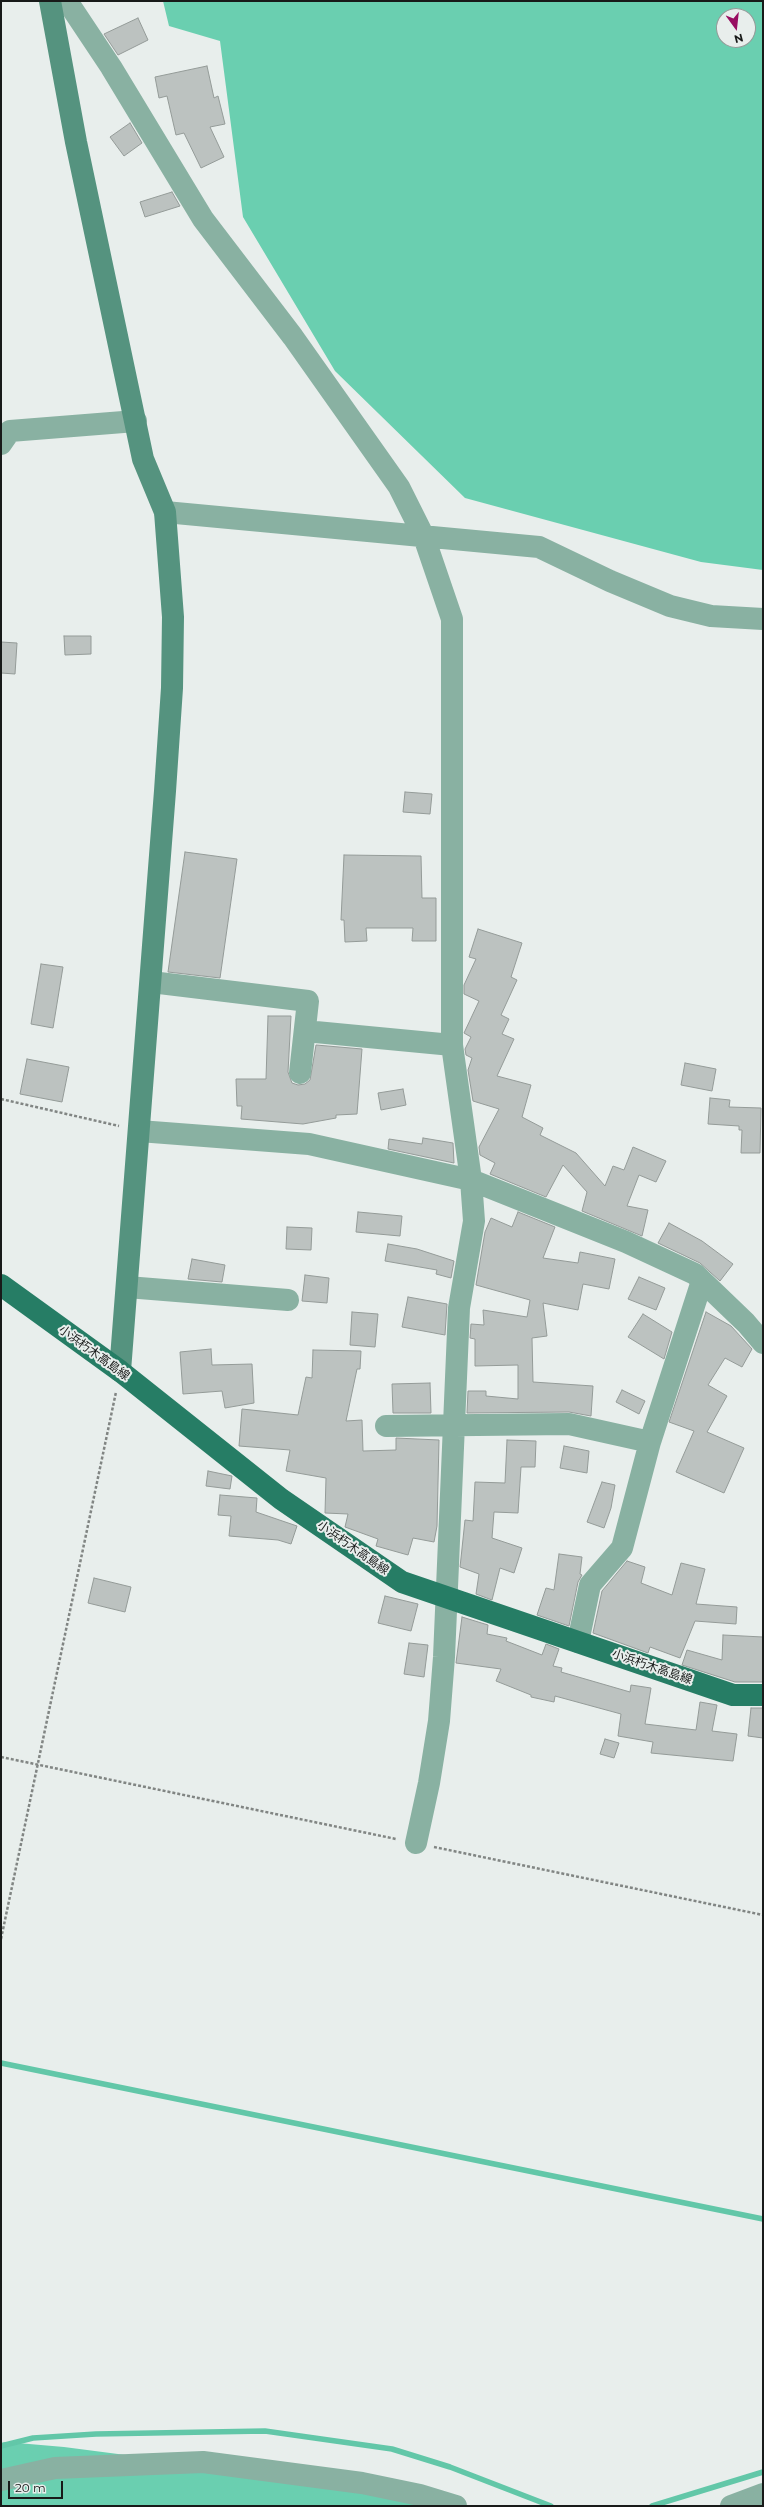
<!DOCTYPE html>
<html>
<head>
<meta charset="utf-8">
<style>
  body { margin:0 }
  #map { position:relative; width:764px; height:2507px; overflow:hidden; background:#e8eeec; font-family:Montserrat,sans-serif }
  canvas { display:block }
  .frame { position:absolute; inset:0; border:2px solid #181a19; pointer-events:none }
  .north { position:absolute; left:716px; top:8px; width:40px; height:40px; box-sizing:border-box; background:#e8eeec; border:1px solid #959998; border-radius:50%; rotate:165deg; font-size:11px; font-weight:700; line-height:16px; text-align:center; color:#181a19 }
  .north::after { content:''; display:block; margin:auto; width:14px; height:18px; background:#980e62; clip-path:polygon(50% 0,100% 100%,50% 72%,0 100%) }
  .scale { position:absolute; left:8px; top:2481px; width:55px; height:18px; box-sizing:border-box; border:2px solid #181a19; border-top:0; padding-left:5px; font-size:12px; line-height:14px; white-space:nowrap; color:#181a19; -webkit-text-stroke:3px #e8eeec; paint-order:stroke }
</style>
</head>
<body>
<div id="map">
<canvas width="764" height="2507"></canvas>
<div class="frame"></div>
<div class="north">N</div>
<div class="scale">20 m</div>
</div>
<script>
const context = document.querySelector('canvas').getContext('2d');
context.lineJoin = 'round';
function fill(path, color) { context.fillStyle = color; context.fill(path, 'evenodd'); }
const toPath = rows => new Path2D(rows.map(r => 'M' + r).join(''));
function trace(path, color, width, dash) { context.strokeStyle = color; context.lineWidth = width; context.lineCap = dash ? 'butt' : 'round'; context.setLineDash(dash || []); context.stroke(path); }
function write(font, color, halo, rows, align = 'center') {
  context.font = font + ' Montserrat,"Noto Sans JP",sans-serif'; context.lineWidth = 4; context.setLineDash([]); context.textBaseline = 'middle'; context.strokeStyle = halo; context.fillStyle = color; for (const [text, x, y, turn = 0] of rows) {
    context.save(); context.translate(x, y); context.rotate((+turn || 0) * Math.PI / 180); context.textAlign = isNaN(turn) ? turn : align; if (halo) context.strokeText(text, 0, 0); context.fillText(text, 0, 0); context.restore();
  }
}
fill(toPath([
  [163,1,763,1,763,570,701,562,465,498,335,371,243,217,220,41,169,26],
  [724,16,748,16,748,40,724,40],
  [6,2442,64,2447,372,2487,436,2506,1,2506,1,2443]
]), '#6acfb0');
trace(toPath([
  [1,2063,763,2219],
  [1,2446,33,2438,96,2434,265,2431,392,2449,450,2467,551,2506],
  [652,2506,763,2472]
]), '#62c7a8', 5.5);
const building = toPath([
  [138,18,148,40,118,55,104,34,138,18],
  [207,66,214,98,218,96,225,124,210,127,224,157,201,168,184,133,176,135,167,96,159,98,155,77,207,66],
  [130,123,142,143,124,156,110,137,130,123],
  [172,192,180,206,145,217,140,202,172,192],
  [64,636,91,636,91,654,65,655,64,636],
  [1,642,17,643,15,674,1,673,1,642],
  [405,792,432,794,430,814,403,812,405,792],
  [185,852,237,859,220,978,168,972,185,852],
  [344,855,421,856,422,898,436,898,436,941,412,941,413,928,366,928,367,941,345,942,344,920,341,920,344,855],
  [478,929,522,943,511,977,517,980,501,1015,509,1019,502,1034,514,1039,497,1076,531,1085,522,1117,543,1128,540,1135,576,1153,605,1186,613,1166,624,1170,633,1147,666,1161,656,1182,639,1175,627,1206,648,1210,642,1236,582,1211,587,1192,563,1165,546,1197,490,1174,495,1163,480,1155,479,1147,499,1109,473,1101,468,1070,472,1058,466,1055,465,1049,471,1037,464,1033,479,1001,464,994,464,985,476,959,469,957,478,929],
  [41,964,63,967,53,1028,31,1024,41,964],
  [268,1016,291,1016,288,1072,292,1083,298,1085,305,1084,310,1080,316,1045,362,1049,357,1114,336,1115,336,1118,303,1124,241,1119,242,1106,237,1106,236,1079,266,1079,268,1016],
  [27,1059,69,1067,62,1102,20,1094,27,1059],
  [685,1063,716,1069,712,1091,681,1085,685,1063],
  [403,1089,406,1105,381,1110,378,1093,403,1089],
  [710,1098,730,1100,729,1107,761,1108,760,1153,741,1153,742,1130,739,1130,739,1126,708,1124,710,1098],
  [423,1138,453,1143,454,1163,388,1149,389,1139,422,1144,423,1138],
  [358,1212,402,1216,400,1236,356,1232,358,1212],
  [518,1212,555,1227,543,1258,578,1263,580,1252,615,1259,609,1289,583,1284,578,1310,543,1303,547,1336,532,1338,533,1382,593,1386,591,1416,569,1412,467,1413,468,1391,486,1391,486,1396,518,1399,518,1365,475,1366,475,1339,470,1338,471,1324,484,1325,483,1310,527,1317,530,1300,476,1285,485,1232,491,1218,512,1227,518,1212],
  [669,1223,702,1241,733,1264,720,1281,700,1263,658,1243,669,1223],
  [287,1227,312,1228,311,1250,286,1249,287,1227],
  [388,1244,417,1249,454,1261,451,1278,436,1274,437,1270,385,1261,388,1244],
  [192,1259,225,1265,222,1282,188,1279,192,1259],
  [305,1275,329,1278,327,1303,302,1301,305,1275],
  [639,1277,665,1288,656,1310,628,1299,639,1277],
  [408,1297,447,1304,445,1335,402,1327,408,1297],
  [352,1312,378,1314,375,1347,350,1345,352,1312],
  [706,1312,731,1326,752,1349,742,1367,725,1358,708,1385,727,1396,707,1432,744,1448,724,1493,676,1472,694,1431,669,1422,706,1312],
  [643,1314,672,1332,664,1359,628,1337,643,1314],
  [211,1349,212,1365,252,1364,254,1403,225,1408,222,1391,183,1394,180,1352,211,1349],
  [313,1350,361,1351,360,1369,357,1369,346,1421,362,1420,363,1451,396,1450,396,1438,439,1440,437,1526,434,1542,413,1538,408,1555,376,1546,378,1539,345,1527,348,1514,325,1513,326,1478,286,1471,290,1450,239,1446,242,1409,298,1415,306,1377,312,1378,313,1350],
  [430,1383,431,1413,393,1413,392,1384,430,1383],
  [622,1390,645,1401,639,1414,616,1402,622,1390],
  [507,1440,536,1441,535,1467,521,1467,518,1513,494,1512,492,1538,522,1548,514,1573,500,1568,492,1600,476,1594,479,1574,460,1567,461,1558,465,1520,473,1521,475,1482,505,1483,507,1440],
  [564,1446,589,1451,587,1473,560,1468,564,1446],
  [208,1471,232,1476,230,1489,206,1486,208,1471],
  [602,1482,615,1485,611,1508,604,1528,587,1522,602,1482],
  [220,1495,257,1498,256,1512,297,1526,291,1544,278,1540,229,1536,231,1516,218,1515,220,1495],
  [559,1554,582,1557,580,1574,582,1575,578,1582,569,1626,537,1615,546,1588,554,1590,559,1554],
  [627,1561,645,1567,641,1583,672,1595,681,1563,705,1569,696,1604,737,1607,736,1624,695,1621,680,1658,650,1647,648,1653,593,1633,602,1591,627,1561],
  [94,1578,131,1587,125,1612,88,1603,94,1578],
  [385,1596,418,1604,411,1631,378,1623,385,1596],
  [462,1617,488,1625,487,1634,507,1638,506,1641,542,1655,546,1644,559,1649,553,1666,562,1668,561,1672,630,1692,631,1685,651,1688,645,1724,696,1730,700,1702,717,1705,712,1731,737,1734,733,1761,651,1753,653,1742,618,1736,621,1714,555,1696,554,1702,531,1697,531,1695,496,1681,501,1669,456,1663,462,1617],
  [723,1635,763,1637,763,1682,735,1682,682,1665,687,1650,722,1660,723,1635],
  [409,1643,428,1645,424,1677,404,1674,409,1643],
  [751,1708,763,1708,763,1738,748,1736,751,1708],
  [605,1739,619,1743,614,1758,600,1754,605,1739]
]);
fill(building, '#bcc2c0');
trace(building, '#949b98', 1);
trace(toPath([
  [1,1099,119,1126],
  [1,1757,396,1839],
  [434,1847,763,1915],
  [1,1939,116,1392]
]), '#818583', 2.5, [3, 2]);
trace(toPath([
  [67,1,111,67,203,219,293,337,399,487,424,537,452,619,452,1045,471,1180,474,1221,459,1308,444,1657,439,1721,429,1783,416,1843],
  [1,444,10,431,136,421],
  [165,512,539,547,610,581,670,606,711,616,763,619],
  [151,982,308,1001,300,1073],
  [305,1031,452,1045],
  [139,1131,309,1144,471,1180,626,1242,695,1274,746,1323,763,1343],
  [127,1287,288,1300],
  [386,1426,569,1424,650,1442],
  [578,1642,590,1585,622,1548,650,1442,702,1281],
  [1,2480,55,2468,203,2462,362,2483,420,2495,456,2506],
  [731,2506,763,2494]
]), '#89b1a2', 22);
trace(toPath([
  [50,1,76,142,143,459,165,512,173,617,172,688,165,791,120,1371]
]), '#55937f', 22);
trace(toPath([
  [1,1285,120,1371,281,1499,402,1582,733,1695,763,1695]
]), '#267d65', 22);
write('12px', '#181a19', '#e8eeec', [
  ["小浜朽木高島線",94,1353,36],
  ["小浜朽木高島線",353,1548,35],
  ["小浜朽木高島線",652,1667,19]
]);
</script>
</body>
</html>
